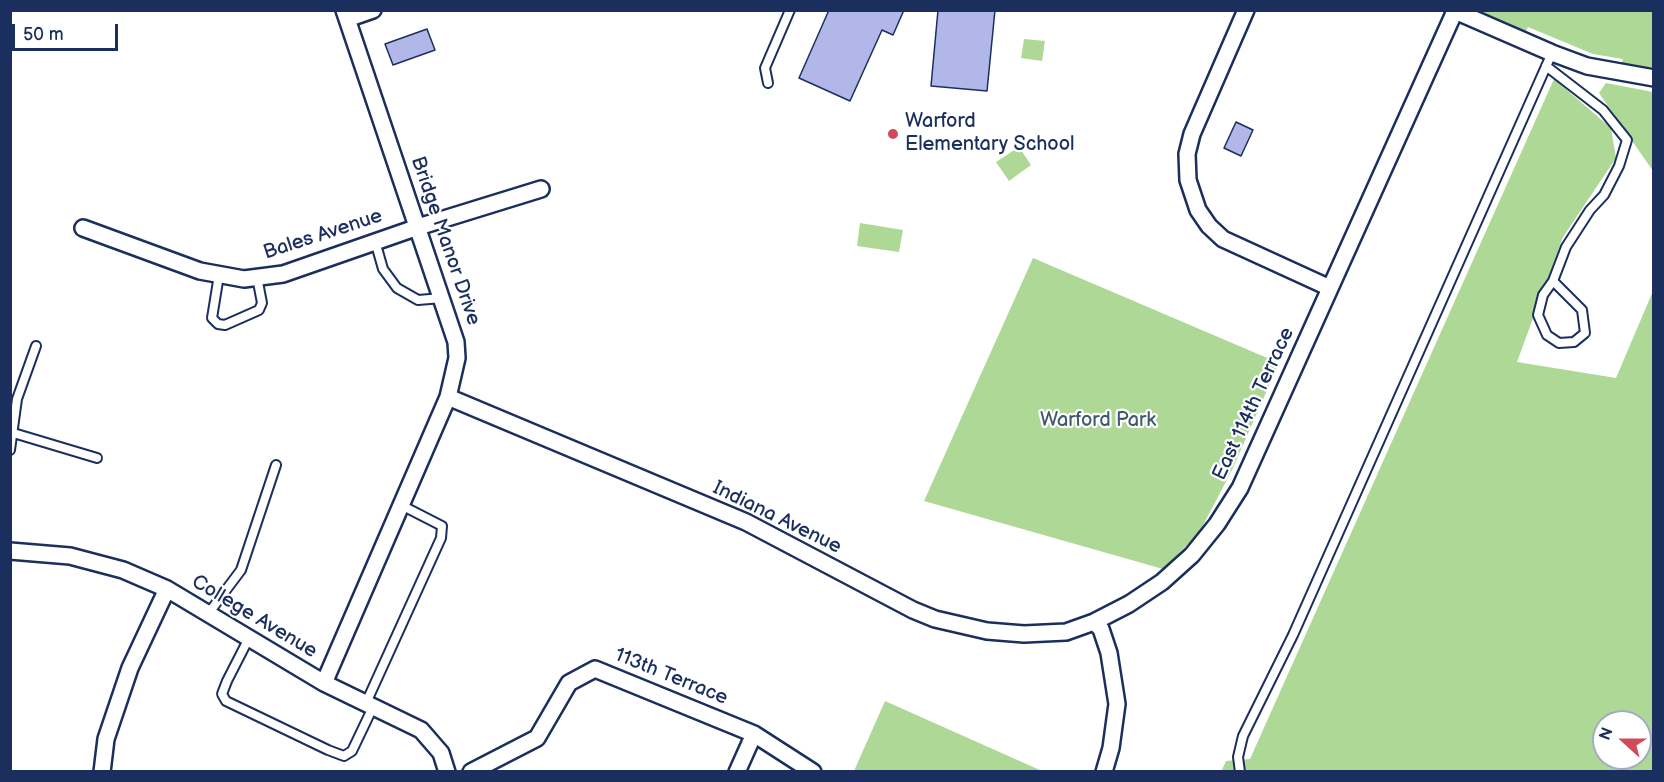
<!DOCTYPE html>
<html>
<head>
<meta charset="utf-8">
<style>
  body { margin:0 }
  #map { position:relative; width:1664px; height:782px; overflow:hidden; background:#fff; font-family:"Balsamiq Sans",sans-serif }
  canvas { display:block }
  .frame { position:absolute; inset:0; border:12px solid #1b2f5e; pointer-events:none }
  .north { position:absolute; left:1592px; top:710px; width:60px; height:60px; box-sizing:border-box; background:#fff; border:2px solid #a4acbf; border-radius:50%; rotate:291deg; font-size:16px; font-weight:700; line-height:24px; text-align:center; color:#1b2f5e }
  .north::after { content:''; display:block; margin:auto; width:21px; height:27px; background:#d1495b; clip-path:polygon(50% 0,100% 100%,50% 72%,0 100%) }
  .scale { position:absolute; left:12px; top:24px; width:106px; height:27px; box-sizing:border-box; border:3px solid #1b2f5e; border-top:0; padding-left:8px; font-size:18px; line-height:21px; white-space:nowrap; color:#1b2f5e; -webkit-text-stroke:4px #fff; paint-order:stroke }
</style>
</head>
<body>
<div id="map">
<canvas width="1664" height="782"></canvas>
<div class="frame"></div>
<div class="north">N</div>
<div class="scale">50 m</div>
</div>
<script>
const context = document.querySelector('canvas').getContext('2d');
context.lineJoin = 'round';
function fill(path, color) { context.fillStyle = color; context.fill(path, 'evenodd'); }
const toPath = rows => new Path2D(rows.map(r => 'M' + r).join(''));
function trace(path, color, width, dash) { context.strokeStyle = color; context.lineWidth = width; context.lineCap = dash ? 'butt' : 'round'; context.setLineDash(dash || []); context.stroke(path); }
function write(font, color, halo, rows, align = 'center') {
  context.font = font + ' "Balsamiq Sans",sans-serif'; context.lineWidth = 4.5; context.setLineDash([]); context.textBaseline = 'middle'; context.strokeStyle = halo; context.fillStyle = color; for (const [text, x, y, turn = 0] of rows) {
    context.save(); context.translate(x, y); context.rotate((+turn || 0) * Math.PI / 180); context.textAlign = isNaN(turn) ? turn : align; if (halo) context.strokeText(text, 0, 0); context.fillText(text, 0, 0); context.restore();
  }
}
fill(toPath([
  [1467,11,1653,11,1653,72,1620,66,1623,59,1593,54,1528,27,1524,35],
  [1024,39,1045,41,1042,61,1021,58],
  [1554,79,1611,128,1616,158,1563,237,1517,362,1616,378,1653,291,1653,771,1221,772,1226,761,1250,759],
  [1604,722,1640,722,1640,758,1604,758],
  [1606,83,1653,92,1653,171,1599,93],
  [1019,147,1031,165,1009,181,996,162],
  [860,223,903,230,899,252,857,246],
  [1033,258,1279,363,1232,470,1199,533,1163,569,924,501],
  [885,701,1042,771,854,771]
]), '#aed895');
const building = toPath([
  [829,10,904,10,893,35,882,30,850,101,799,78,829,10],
  [938,10,995,10,987,91,931,86,938,10],
  [427,29,435,50,393,65,385,44,427,29],
  [1236,122,1253,130,1241,156,1224,148,1236,122]
]);
fill(building, '#b1b7e8');
trace(building, '#1b2f5e', 1.5);
const lane = toPath([
  [1546,66,1603,110,1627,140,1619,166,1604,195,1590,210,1566,247,1553,281,1582,310,1585,333,1574,342,1559,343,1547,335,1538,315,1543,295,1553,281],
  [768,83,765,68,790,10],
  [375,241,383,269,397,288,418,300,442,298],
  [219,275,212,318,218,324,225,325,259,310,262,303,257,277],
  [10,432,97,458],
  [10,450,17,399,36,346],
  [208,614,241,570,276,465],
  [249,638,227,681,222,694,226,701,328,750,344,756,352,751,373,707],
  [366,703,441,538,442,526,401,505],
  [1240,772,1238,757,1243,736,1293,635,1552,53]
]);
const street = toPath([
  [1246,10,1192,134,1187,154,1188,180,1198,210,1209,226,1223,239,1330,288],
  [1453,10,1552,53,1587,66,1654,78],
  [347,19,373,10],
  [83,228,200,271,244,279,283,274,418,227,541,189],
  [448,397,746,522,913,610,935,619,987,631,1024,634,1066,632,1094,622,1129,604,1162,582,1192,555,1217,524,1240,488,1455,11],
  [10,551,70,556,123,570,167,589,324,683,421,730,441,753,447,772],
  [1094,622,1101,629,1109,653,1117,704,1111,748,1104,772],
  [324,683,448,397,457,358,456,342,344,10],
  [102,772,106,739,130,668,167,589],
  [471,772,537,738,569,683,595,669,754,734,813,772],
  [737,772,754,734]
]);
trace(lane, '#1b2f5e', 12);
trace(street, '#1b2f5e', 20);
trace(lane, '#fff', 8);
trace(street, '#fff', 15);
for (const [x, y, r, color] of [
  [893,134,6,"#d1495b"]
]) { const dot = new Path2D(); dot.arc(x, y, r, 0, 2 * Math.PI); context.fillStyle = color; context.fill(dot); trace(dot, '#fff', 2); }
write('20px', '#1b2f5e', '#fff', [
  ["Warford",905,122],
  ["Elementary School",905,145]
], 'left');
write('20px', '#1b2f5e', '#fff', [
  ["Bales Avenue",323,235,-18],
  ["Bridge Manor Drive",445,241,71],
  ["East 114th Terrace",1254,404,-65],
  ["Indiana Avenue",777,518,26],
  ["College Avenue",254,617,31],
  ["113th Terrace",671,677,22]
]);
write('20px', '#40596c', '#fff', [
  ["Warford Park",1098,421]
]);
</script>
</body>
</html>
